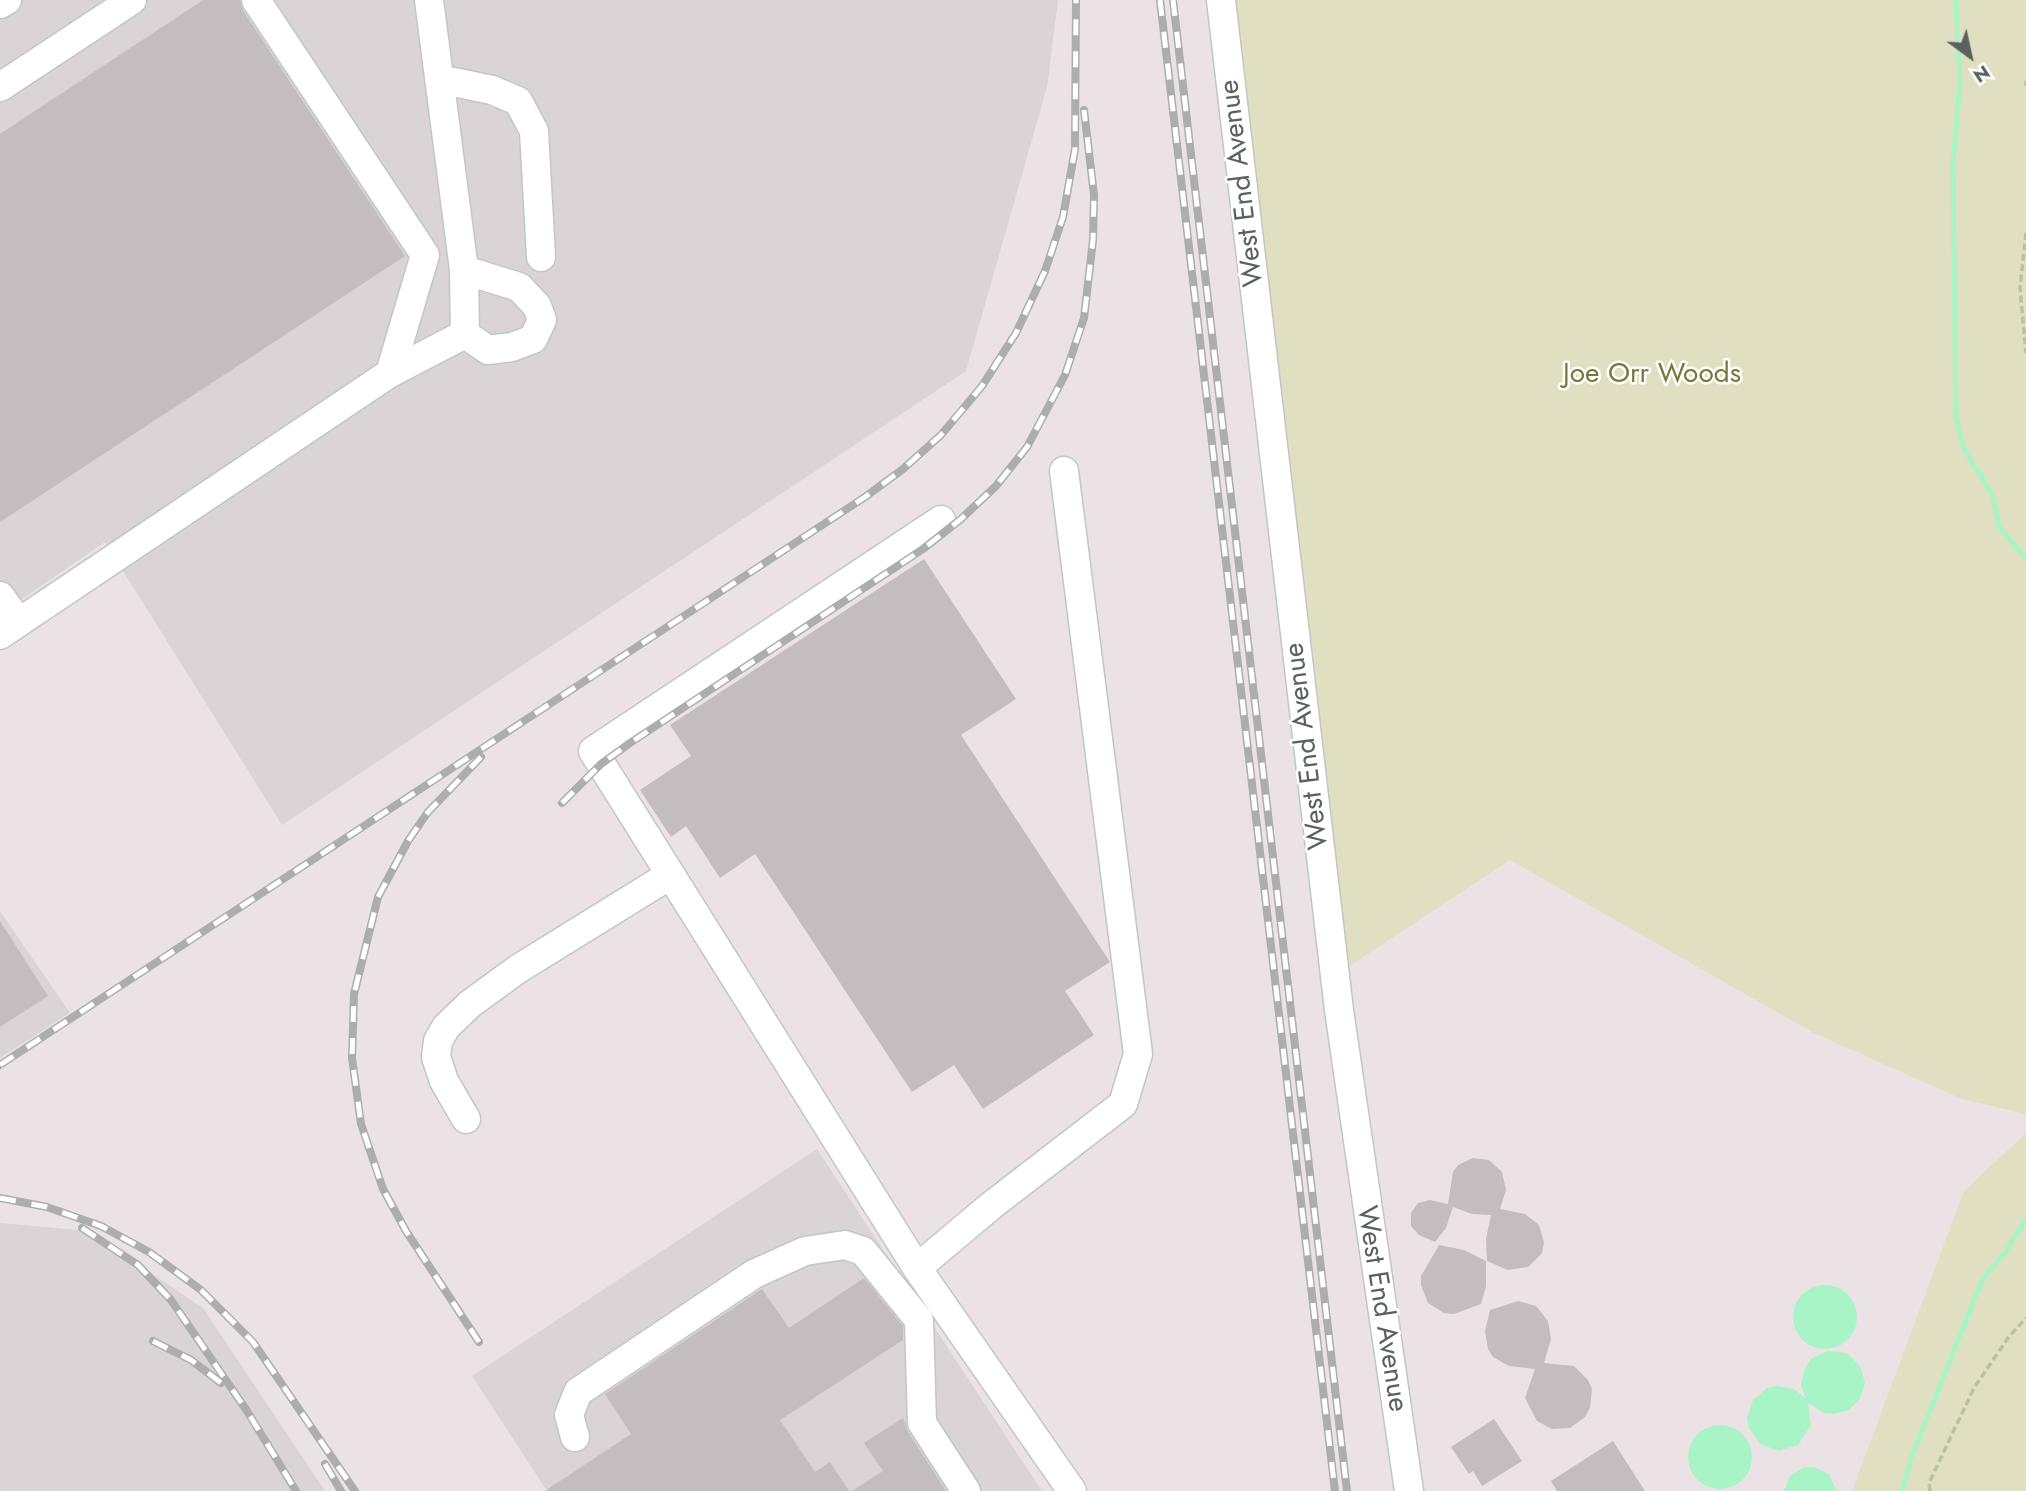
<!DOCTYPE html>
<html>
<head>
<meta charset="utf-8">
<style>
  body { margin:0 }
  #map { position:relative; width:2026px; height:1491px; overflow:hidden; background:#ebe2e5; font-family:Jost,sans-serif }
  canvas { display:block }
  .north { position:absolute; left:1935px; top:21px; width:70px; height:70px; -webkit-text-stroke:5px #fff; paint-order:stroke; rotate:147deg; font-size:19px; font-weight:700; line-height:28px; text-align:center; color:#5a615e }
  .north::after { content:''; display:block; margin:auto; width:24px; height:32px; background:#5a615e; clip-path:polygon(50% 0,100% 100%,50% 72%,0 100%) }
</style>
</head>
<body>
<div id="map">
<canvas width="2026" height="1491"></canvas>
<div class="north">N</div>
</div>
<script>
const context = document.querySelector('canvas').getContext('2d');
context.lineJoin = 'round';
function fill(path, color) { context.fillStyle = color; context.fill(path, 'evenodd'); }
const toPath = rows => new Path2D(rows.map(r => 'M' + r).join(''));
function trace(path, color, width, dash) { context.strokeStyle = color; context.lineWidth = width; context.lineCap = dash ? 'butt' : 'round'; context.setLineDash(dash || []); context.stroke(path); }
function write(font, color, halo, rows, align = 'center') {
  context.font = font + ' Jost,sans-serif'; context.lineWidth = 5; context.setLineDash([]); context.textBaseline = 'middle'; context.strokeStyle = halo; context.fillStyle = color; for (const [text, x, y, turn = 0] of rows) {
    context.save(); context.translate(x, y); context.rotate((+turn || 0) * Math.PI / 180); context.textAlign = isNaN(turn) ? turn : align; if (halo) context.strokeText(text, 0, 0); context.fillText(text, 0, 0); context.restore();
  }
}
fill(toPath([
  [0,0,1058,0,1047,87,966,371,282,825,105,542,0,614],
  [0,911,70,1013,0,1058],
  [817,1149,1042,1491,547,1491,472,1376],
  [0,1223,89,1231,203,1308,325,1491,0,1491]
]), '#dad4d6');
fill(toPath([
  [1233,0,2026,0,2026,1114,1962,1099,1812,1032,1510,860,1345,969],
  [2026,1133,2026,1491,1852,1491,1964,1191]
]), '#e0dfc1');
fill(toPath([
  '1793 1317a32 32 0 1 1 64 0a32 32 0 1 1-64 0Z',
  [1828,1351,1847,1353,1860,1366,1865,1383,1860,1399,1849,1410,1834,1414,1824,1413,1808,1403,1811,1425,1798,1445,1779,1451,1760,1444,1749,1428,1747,1418,1753,1400,1767,1388,1776,1386,1794,1389,1806,1399,1801,1385,1806,1366,1812,1358],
  '1688 1457a32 32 0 1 1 64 0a32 32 0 1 1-64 0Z',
  [1805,1467,1814,1467,1829,1474,1837,1491,1784,1491,1790,1476]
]), '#a9f4c6');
trace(toPath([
  [1956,0,1960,81,1953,165,1956,417,1963,447,1993,496,1999,526,2026,559],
  [1902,1491,1912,1456,1982,1280,2007,1250,2026,1219]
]), '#a9f4c6', 5);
fill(toPath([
  [203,0,240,0,242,9,405,256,0,522,0,134],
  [924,559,1016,699,961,735,1110,962,1065,991,1094,1035,983,1109,954,1065,912,1092,755,854,720,878,686,826,671,837,640,790,691,756,670,725],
  [0,921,48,996,0,1027],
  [1473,1158,1489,1160,1502,1172,1506,1190,1500,1209,1525,1214,1539,1225,1544,1243,1542,1253,1528,1267,1508,1270,1487,1261,1486,1239,1491,1215,1472,1214,1453,1207,1446,1228,1435,1242,1419,1235,1411,1226,1411,1213,1418,1203,1430,1200,1448,1204,1453,1172,1458,1165],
  [1439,1245,1464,1250,1486,1261,1486,1286,1481,1304,1454,1314,1444,1313,1428,1303,1421,1285,1421,1276],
  [864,1278,903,1326,903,1340,780,1420,815,1472,830,1462,849,1491,545,1491,631,1434,605,1394,762,1289,789,1328],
  [1518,1301,1536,1306,1548,1321,1551,1339,1544,1363,1574,1366,1588,1380,1592,1389,1590,1408,1585,1417,1570,1428,1552,1429,1537,1421,1525,1398,1535,1369,1509,1366,1493,1357,1488,1349,1485,1331,1490,1310],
  [903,1418,908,1432,946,1491,852,1491,883,1471,864,1443],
  [1494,1419,1522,1461,1482,1486,1473,1471,1469,1474,1451,1447],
  [1613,1441,1645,1491,1557,1491,1551,1481]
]), '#c4bdbf');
const minor = toPath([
  [256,0,425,255,390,373],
  [429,0,464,270,465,334,488,350,512,347,533,339,542,320,537,306,519,287,464,270],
  [1221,0,1339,1010,1409,1491],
  [0,4,7,0],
  [439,79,492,90,518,101,534,131,541,257],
  [0,87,132,0],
  [941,520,593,751,917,1268,1072,1491],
  [0,596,19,622],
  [0,635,390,373,465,334],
  [466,1119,444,1081,436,1057,438,1041,446,1027,470,1004,518,969,670,875],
  [917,1268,992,1205,1123,1104,1138,1054,1064,471],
  [575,1437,569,1415,578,1392,754,1274,805,1251,845,1245,863,1251,919,1320,922,1423,966,1491]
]);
trace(minor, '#c1c7c4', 31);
trace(toPath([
  [2026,81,2026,86],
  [2026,233,2020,288,2026,353],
  [1930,1491,1929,1483,1974,1388,2008,1338,2026,1318]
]), '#bac39d', 3.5, [7, 3.5]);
trace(minor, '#fff', 28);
const rail = toPath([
  [1160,0,1335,1491],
  [1173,0,1347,1491],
  [562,803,601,764,630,743,923,549,961,519,996,486,1027,447,1065,375,1084,318,1093,240,1094,195,1084,110],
  [0,1065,865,497,903,469,941,435,982,386,1016,333,1045,271,1063,217,1075,149,1076,0],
  [0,1198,47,1207,101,1226,149,1252,201,1290,253,1342,355,1491],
  [82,1228,138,1265,171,1300,247,1411,296,1491],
  [153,1341,191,1360,221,1383],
  [479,1342,406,1231,383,1189,361,1124,352,1058,354,994,378,897,408,841,428,812,481,757],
  [325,1464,341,1491]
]);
trace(rail, '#acadad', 8);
trace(rail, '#fff', 5, [16]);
write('28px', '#5a615e', '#fff', [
  ["West End Avenue",1243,183,-97],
  ["West End Avenue",1308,746,-97],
  ["West End Avenue",1381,1309,81]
]);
write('28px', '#78783c', '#fff', [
  ["Joe Orr Woods",1652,375]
]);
</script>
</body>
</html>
